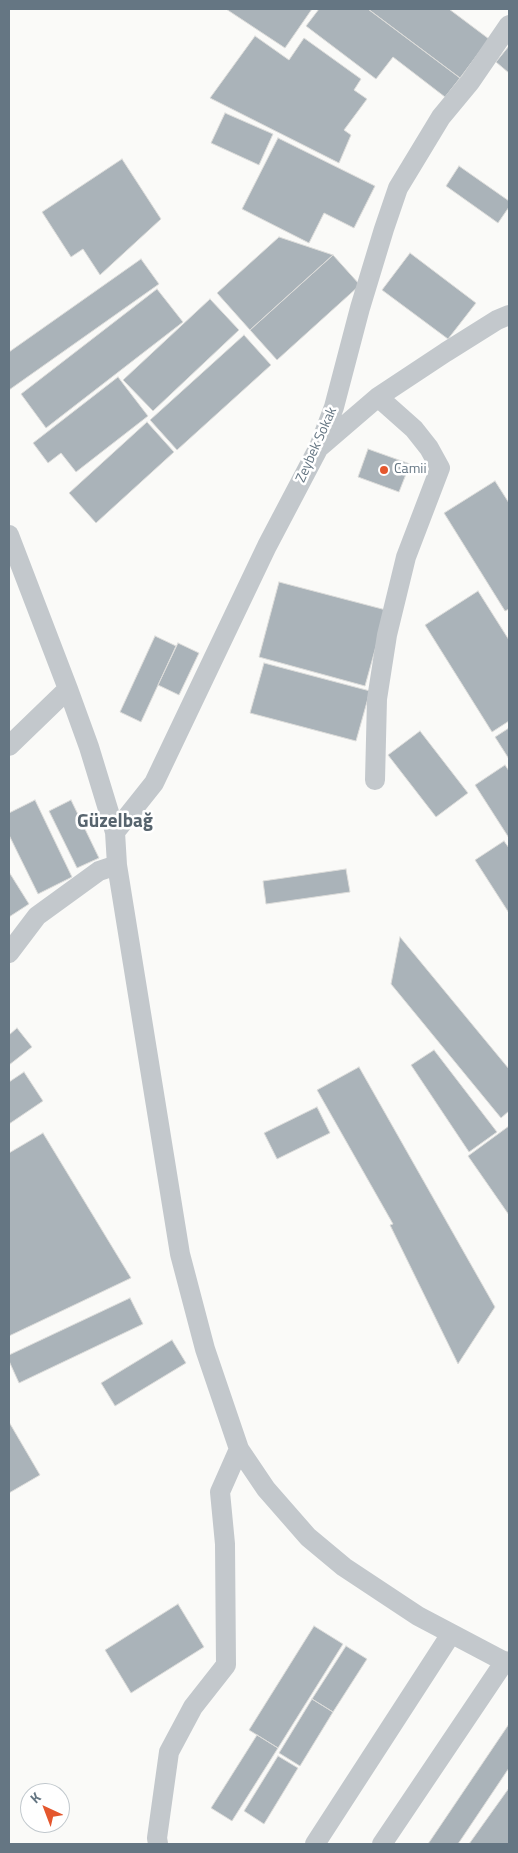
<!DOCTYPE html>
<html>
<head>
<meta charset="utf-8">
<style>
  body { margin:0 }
  #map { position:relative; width:518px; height:1853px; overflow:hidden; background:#fafaf8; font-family:"Titillium Web",sans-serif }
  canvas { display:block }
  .frame { position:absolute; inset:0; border:10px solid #657683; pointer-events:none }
  .north { position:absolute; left:20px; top:1783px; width:50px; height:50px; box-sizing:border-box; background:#fff; border:1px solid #c1c8cd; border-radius:50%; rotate:317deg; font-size:14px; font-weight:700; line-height:20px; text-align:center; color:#657683 }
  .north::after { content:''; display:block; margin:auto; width:18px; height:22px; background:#e4572e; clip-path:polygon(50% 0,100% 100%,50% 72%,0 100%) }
</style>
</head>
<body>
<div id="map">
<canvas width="518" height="1853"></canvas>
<div class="frame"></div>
<div class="north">K</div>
</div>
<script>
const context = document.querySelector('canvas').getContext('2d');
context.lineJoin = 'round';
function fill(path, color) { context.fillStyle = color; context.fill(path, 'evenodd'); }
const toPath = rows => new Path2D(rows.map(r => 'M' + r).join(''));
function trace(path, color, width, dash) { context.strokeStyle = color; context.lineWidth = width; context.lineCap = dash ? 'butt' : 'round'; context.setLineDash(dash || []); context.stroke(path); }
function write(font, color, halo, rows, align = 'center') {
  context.font = font + ' "Titillium Web",sans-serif'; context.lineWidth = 5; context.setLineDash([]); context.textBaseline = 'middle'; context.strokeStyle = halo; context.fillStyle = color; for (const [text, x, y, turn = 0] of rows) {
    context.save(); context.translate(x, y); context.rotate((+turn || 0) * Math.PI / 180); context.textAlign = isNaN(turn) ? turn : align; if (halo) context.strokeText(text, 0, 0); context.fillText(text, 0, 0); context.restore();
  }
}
const building = toPath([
  [226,9,312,9,285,48,226,9],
  [319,9,368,9,460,78,445,97,393,57,376,79,306,26,319,9],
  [368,9,449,9,489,39,460,78,368,9],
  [255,36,289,60,304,38,361,79,354,90,367,99,344,130,351,135,339,163,210,98,255,36],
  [509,46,509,73,496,62,509,46],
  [225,113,273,134,259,165,211,143,225,113],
  [278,138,375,186,354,228,324,213,309,243,242,209,278,138],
  [122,159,161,219,100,275,83,249,71,257,42,212,122,159],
  [459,166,509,201,509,207,498,223,446,186,459,166],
  [279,237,333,255,250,330,217,293,279,237],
  [410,253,476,303,448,339,382,290,410,253],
  [333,255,360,285,277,360,250,330,333,255],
  [141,259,159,284,9,390,9,352,141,259],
  [157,289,183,322,46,428,21,394,157,289],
  [210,299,239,330,153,411,123,380,210,299],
  [244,335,271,365,177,450,150,420,244,335],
  [118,377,148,416,76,472,61,453,48,463,33,443,118,377],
  [147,422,174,452,96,523,69,493,147,422],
  [368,449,410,464,399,492,358,477,368,449],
  [495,481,509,503,509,609,505,611,444,513,495,481],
  [279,582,386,610,365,686,259,657,279,582],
  [478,591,509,640,509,721,492,732,425,625,478,591],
  [155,636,176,646,141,722,120,712,155,636],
  [178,643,199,653,179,695,158,685,178,643],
  [264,663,370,691,356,741,250,713,264,663],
  [509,728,509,759,495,737,509,728],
  [420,731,468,793,436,817,388,755,420,731],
  [505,765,509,771,509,838,475,785,505,765],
  [35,800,72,877,38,894,9,835,9,813,35,800],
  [71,800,99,858,77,868,49,811,71,800],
  [504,841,509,848,509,913,475,860,504,841],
  [346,869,350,892,266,904,263,881,346,869],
  [9,872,29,904,9,917,9,872],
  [400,937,509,1069,509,1111,501,1118,391,984,400,937],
  [17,1028,32,1047,9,1065,9,1035,17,1028],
  [434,1050,497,1132,469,1152,411,1065,434,1050],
  [359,1067,495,1307,458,1364,390,1225,393,1224,317,1090,359,1067],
  [24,1072,43,1101,9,1124,9,1082,24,1072],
  [317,1107,330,1133,277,1159,264,1133,317,1107],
  [509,1126,509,1215,468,1156,509,1126],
  [43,1133,131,1278,9,1336,9,1153,43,1133],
  [130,1298,143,1324,19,1383,9,1361,9,1355,130,1298],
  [172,1340,186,1363,115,1406,101,1383,172,1340],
  [9,1422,40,1475,9,1493,9,1422],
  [178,1604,204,1647,131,1693,105,1650,178,1604],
  [314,1626,343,1644,278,1748,249,1730,314,1626],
  [346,1646,367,1659,333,1712,312,1699,346,1646],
  [312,1699,333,1712,300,1766,279,1753,312,1699],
  [509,1724,509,1768,458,1844,428,1844,509,1724],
  [257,1735,278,1748,232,1821,211,1808,257,1735],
  [278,1756,298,1768,264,1824,244,1811,278,1756],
  [509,1788,509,1844,469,1844,509,1788]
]);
fill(building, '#aab3b9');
trace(building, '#dcdcda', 1);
trace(toPath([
  [321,446,378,397,446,352,497,320,509,315],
  [9,535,68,689,89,747,115,832,117,865,180,1254,205,1349,239,1449,266,1489,308,1537,344,1567,418,1616,509,1664],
  [9,746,68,689],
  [375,780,377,699,387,635,406,557,440,468,429,448,414,429,378,397],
  [115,832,154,783,267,546,319,447,334,407,360,308,384,229,398,188,441,117,470,82,509,25],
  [9,953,37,916,99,871,117,865],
  [158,1844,157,1838,169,1752,193,1707,226,1665,225,1544,220,1492,239,1449],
  [315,1844,451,1634],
  [382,1844,505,1661]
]), '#c3c8cc', 20);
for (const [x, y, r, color] of [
  [384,470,5,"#e4572e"]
]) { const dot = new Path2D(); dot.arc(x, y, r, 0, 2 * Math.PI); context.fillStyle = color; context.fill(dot); trace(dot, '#fff', 2); }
write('14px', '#657683', '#fff', [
  ["Zeybek Sokak",317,445,-66]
]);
write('14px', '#657683', '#fff', [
  ["Camii",394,470]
], 'left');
write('bold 19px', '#57646e', '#fff', [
  ["Güzelbağ",115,822]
]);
</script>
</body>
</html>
